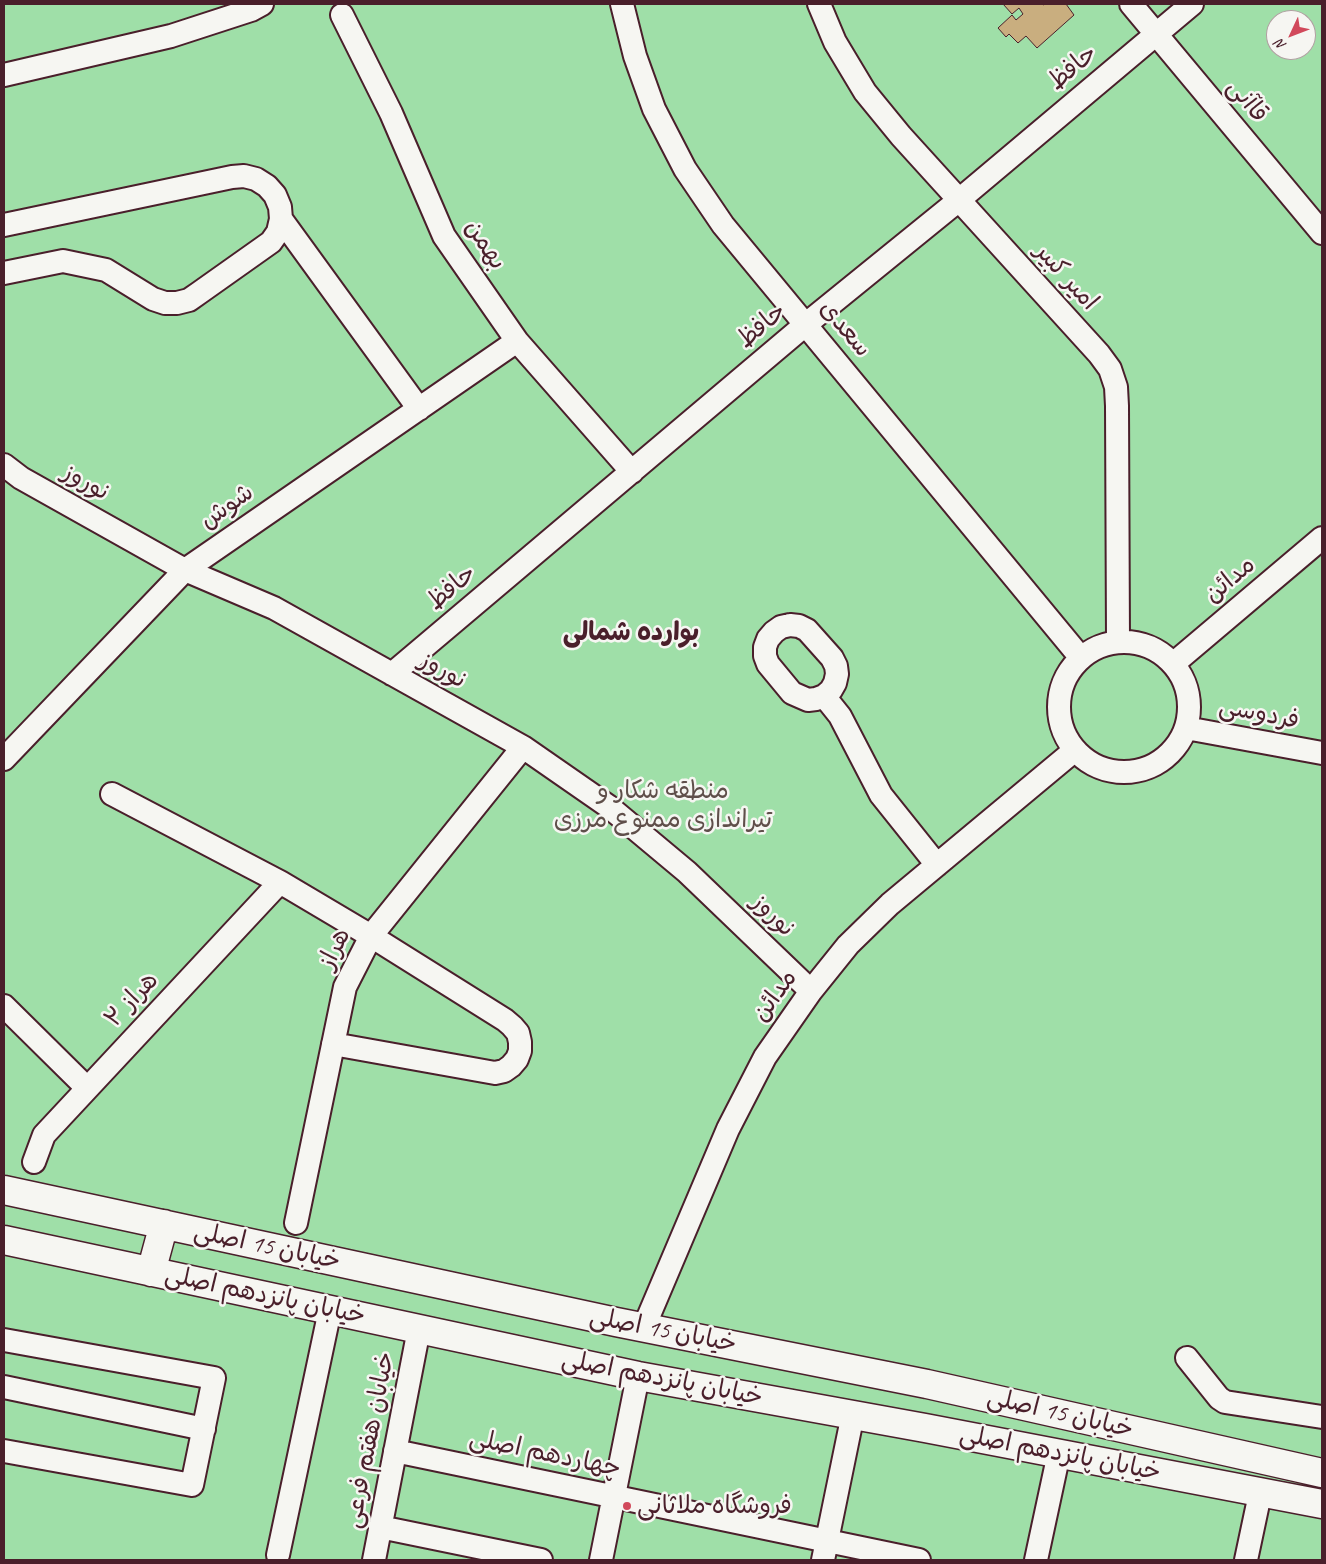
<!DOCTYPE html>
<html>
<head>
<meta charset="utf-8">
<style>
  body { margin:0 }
  #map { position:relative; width:1326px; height:1564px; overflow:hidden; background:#ede8db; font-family:Caveat,sans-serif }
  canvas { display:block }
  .frame { position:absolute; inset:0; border:5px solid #4a1f2b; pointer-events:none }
  .north { position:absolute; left:1266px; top:10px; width:50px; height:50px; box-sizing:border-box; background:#f6f6f2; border:1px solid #b1a0a2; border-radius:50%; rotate:227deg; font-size:14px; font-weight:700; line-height:20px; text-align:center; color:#4a1f2b }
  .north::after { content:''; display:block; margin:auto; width:18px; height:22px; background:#d1495b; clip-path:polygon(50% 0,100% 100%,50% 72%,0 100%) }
</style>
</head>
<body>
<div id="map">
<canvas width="1326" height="1564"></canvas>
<div class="frame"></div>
<div class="north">N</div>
</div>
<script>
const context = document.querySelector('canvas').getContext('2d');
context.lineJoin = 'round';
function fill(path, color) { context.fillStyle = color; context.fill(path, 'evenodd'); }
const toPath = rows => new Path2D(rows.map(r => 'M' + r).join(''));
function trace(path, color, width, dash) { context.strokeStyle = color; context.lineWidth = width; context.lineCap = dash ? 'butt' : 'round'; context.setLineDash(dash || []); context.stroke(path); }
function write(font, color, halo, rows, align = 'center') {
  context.font = font + ' Caveat,"Playpen Sans Arabic",sans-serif'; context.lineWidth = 5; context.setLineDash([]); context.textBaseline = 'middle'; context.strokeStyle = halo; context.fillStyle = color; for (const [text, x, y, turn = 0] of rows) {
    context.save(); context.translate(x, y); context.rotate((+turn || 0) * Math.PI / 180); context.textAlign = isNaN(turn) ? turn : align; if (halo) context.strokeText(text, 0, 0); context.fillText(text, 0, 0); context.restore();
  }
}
fill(toPath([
  [4,4,1322,4,1322,1560,4,1560],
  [1276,20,1306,20,1306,50,1276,50]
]), '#9fdfa8');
const building = toPath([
  [1003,4,1042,4,1043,5,1045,4,1066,4,1074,15,1037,48,1026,36,1018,43,1009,34,1006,37,998,28,1012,15,1016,20,1023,14,1019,8,1012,14,1003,4]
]);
fill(building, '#c9ae7f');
trace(building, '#4a1f2b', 1);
const minor = toPath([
  [622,4,635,56,654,109,685,169,723,225,1081,658],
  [819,4,835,42,865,92,901,136,1099,354,1110,369,1116,387,1117,406,1118,641],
  [1131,4,1322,233],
  [342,15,391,113,444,236,517,341,632,472],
  [4,75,171,36,251,10,262,4],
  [281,219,419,409],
  [4,225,232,177,244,176,256,179,267,186,275,195,280,207,281,219,278,232,271,242,199,293,189,300,177,303,165,303,153,299,106,270,63,261,4,273],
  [4,465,21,478,185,570,274,608,523,747,608,806,687,872,811,991],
  [790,625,799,626,807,630,832,658,836,666,837,674,835,683,831,690,824,696,816,699,808,700,792,693,768,664,765,656,765,647,768,639,774,632,781,627,790,625],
  '1059 707a65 65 0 1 1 130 0a65 65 0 1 1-130 0Z',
  [1173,664,1322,538],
  [392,674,805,325,959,200,1192,4],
  [824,696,840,716,881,795,937,865],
  [1186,728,1322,753],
  [4,759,185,570,517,341],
  [112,794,280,882,371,936,505,1020,512,1026,518,1033,520,1042,520,1051,517,1059,511,1066,504,1071,495,1073,333,1044],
  [4,1006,87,1088],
  [34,1162,44,1135,280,882],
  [296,1223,345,987,371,936,523,747],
  [644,1327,728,1129,765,1057,811,991,848,945,890,904,1075,750],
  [4,1340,214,1378,192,1485,4,1451],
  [1187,1358,1219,1398,1225,1402,1322,1417],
  [4,1387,204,1429],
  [395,1451,919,1560],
  [380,1527,541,1560],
  [278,1555,330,1310],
  [374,1560,419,1329],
  [601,1560,638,1376],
  [823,1560,853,1414],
  [1036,1560,1059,1453],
  [1246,1560,1260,1494]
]);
const major = toPath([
  [4,1190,616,1322,927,1384,1322,1473],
  [4,1240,638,1376,925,1428,1322,1504],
  [151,1272,164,1224]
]);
trace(minor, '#4a1f2b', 26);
trace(major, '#4a1f2b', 31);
trace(minor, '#f6f6f2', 22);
trace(major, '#f6f6f2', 28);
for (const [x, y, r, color] of [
  [627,1506,5,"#d1495b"]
]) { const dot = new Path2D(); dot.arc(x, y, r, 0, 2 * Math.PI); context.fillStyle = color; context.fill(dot); trace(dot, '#f6f6f2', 2); }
write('25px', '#4a1f2b', '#f6f6f2', [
  ["حافظ",1073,68,-40],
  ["قاآنی",1247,101,50],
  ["بهمن",485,245,57],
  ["امیر کبیر",1066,277,48],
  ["حافظ",762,326,-40],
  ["سعدی",845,329,50],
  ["نوروز",86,483,29],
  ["شوش",227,507,-35],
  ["مدائن",1230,580,-40],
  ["حافظ",452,588,-40],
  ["نوروز",443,671,29],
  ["فردوسی",1259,714,11],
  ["نوروز",773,916,44],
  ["هراز",335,949,-64],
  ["مدائن",775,996,-54],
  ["هراز ۲",132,1000,-47],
  ["خیابان 15 اصلی",267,1247,12],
  ["خیابان پانزدهم اصلی",265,1296,12],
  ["خیابان 15 اصلی",663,1331,11],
  ["خیابان پانزدهم اصلی",662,1379,11],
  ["خیابان 15 اصلی",1060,1414,13],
  ["خیابان هفتم فرعی",370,1440,-79],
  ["چهاردهم اصلی",545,1454,12],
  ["خیابان پانزدهم اصلی",1060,1454,11]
]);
write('25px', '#5f4f4a', '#f6f6f2', [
  ["منطقه شکار و",663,791],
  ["تیراندازی ممنوع مرزی",663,820]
]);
write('25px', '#4a1f2b', '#f6f6f2', [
  ["فروشگاه ملاثانی",637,1506]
], 'left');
write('bold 26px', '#4a1f2b', '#f6f6f2', [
  ["بوارده شمالی",631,633]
]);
</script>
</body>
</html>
